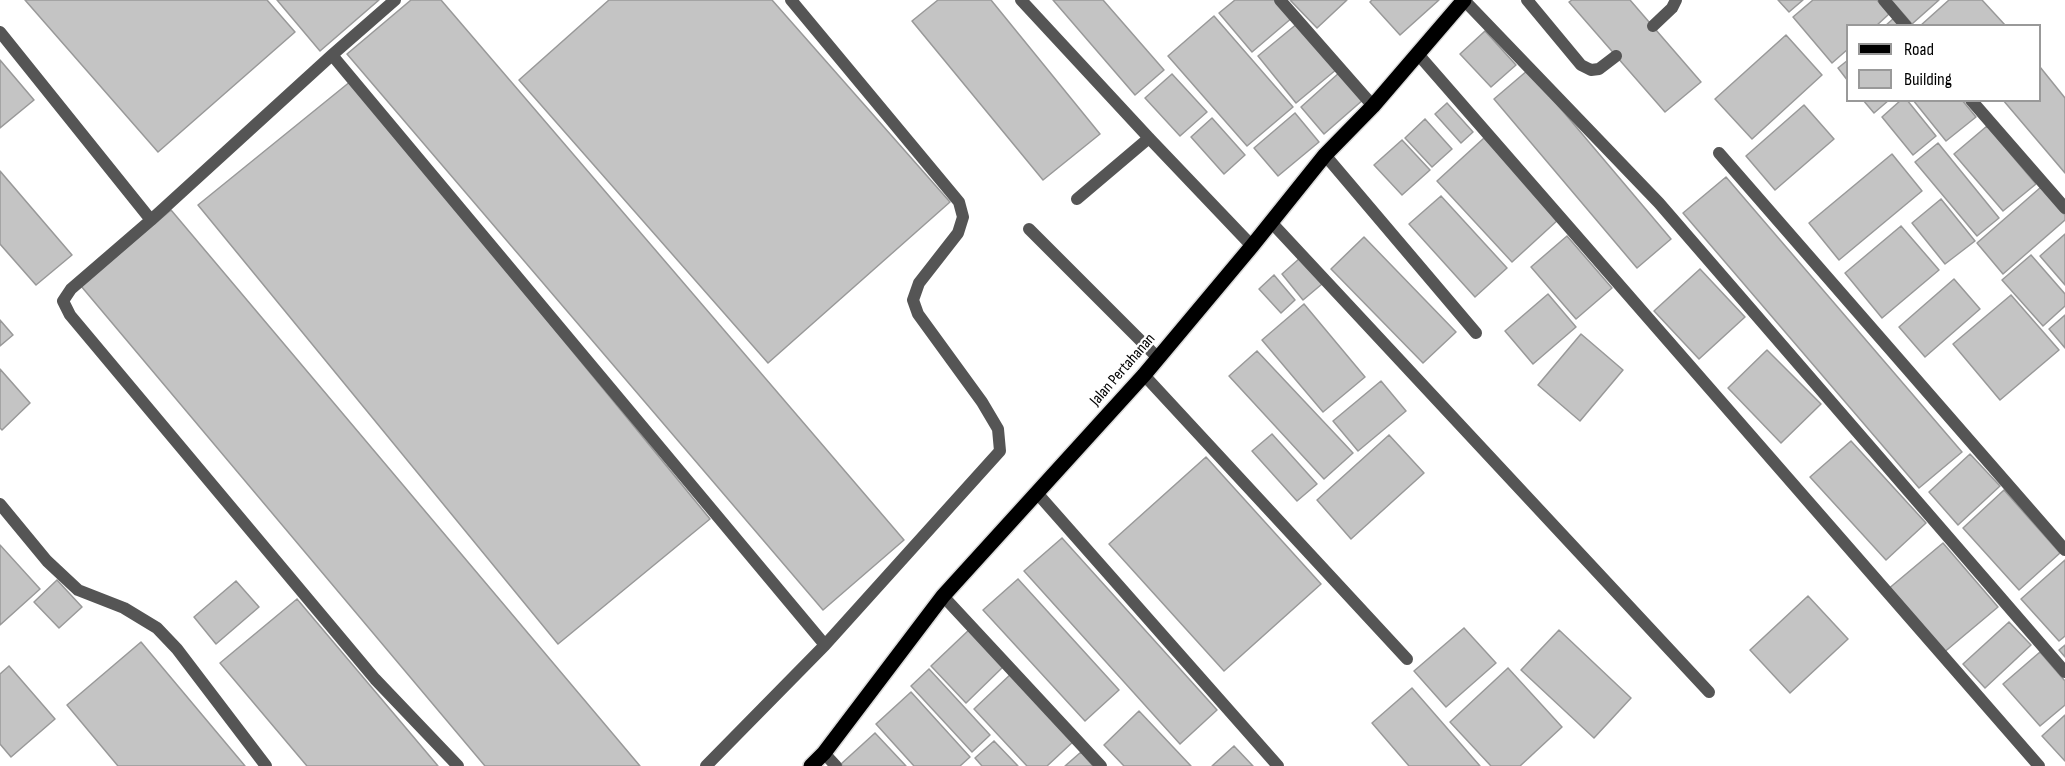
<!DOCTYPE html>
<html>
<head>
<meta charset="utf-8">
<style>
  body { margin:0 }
  #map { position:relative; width:2065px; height:766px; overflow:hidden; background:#fff; font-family:"Sofia Sans Condensed",sans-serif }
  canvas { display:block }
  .legend { position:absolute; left:1846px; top:24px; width:195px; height:78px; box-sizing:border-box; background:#fff; border:2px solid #999; margin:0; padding:8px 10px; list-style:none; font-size:18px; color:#000 }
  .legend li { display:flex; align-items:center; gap:12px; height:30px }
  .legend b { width:30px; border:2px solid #999 }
</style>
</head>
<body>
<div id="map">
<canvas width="2065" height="766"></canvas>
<ul class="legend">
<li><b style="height:8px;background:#000"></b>Road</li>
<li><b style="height:16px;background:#c4c4c4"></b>Building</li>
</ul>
</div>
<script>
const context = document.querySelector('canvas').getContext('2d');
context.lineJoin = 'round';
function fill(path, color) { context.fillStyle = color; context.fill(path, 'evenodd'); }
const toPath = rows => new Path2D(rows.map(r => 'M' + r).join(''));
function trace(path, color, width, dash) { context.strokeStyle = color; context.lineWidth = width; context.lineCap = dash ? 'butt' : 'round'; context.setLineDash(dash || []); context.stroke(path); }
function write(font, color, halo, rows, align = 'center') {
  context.font = font + ' "Sofia Sans Condensed",sans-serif'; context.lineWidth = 4.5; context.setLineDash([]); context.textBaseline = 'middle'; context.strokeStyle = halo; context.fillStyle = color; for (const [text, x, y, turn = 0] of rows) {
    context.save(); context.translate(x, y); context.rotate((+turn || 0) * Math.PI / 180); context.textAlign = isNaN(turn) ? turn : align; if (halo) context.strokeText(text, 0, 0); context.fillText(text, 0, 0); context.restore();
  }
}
const building = toPath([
  [25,0,267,0,295,32,158,152,25,0],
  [277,0,379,0,320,51,277,0],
  [411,0,441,0,904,540,823,610,347,54,411,0],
  [609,0,772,0,950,202,768,363,519,80,609,0],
  [938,0,991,0,1100,134,1043,180,912,21,938,0],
  [1053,0,1103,0,1164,70,1135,95,1053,0],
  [1235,0,1278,0,1293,17,1252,52,1219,13,1235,0],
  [1290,0,1347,0,1317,28,1290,0],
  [1372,0,1439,0,1400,35,1370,2,1372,0],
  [1572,0,1630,0,1701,82,1665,112,1569,2,1572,0],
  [1778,0,1803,0,1789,12,1778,0],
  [1813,0,1877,0,1889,14,1876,26,1848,26,1848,49,1832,63,1793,17,1813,0],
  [1891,0,1939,0,1912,24,1891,0],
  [1949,0,1982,0,2005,25,1920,26,1949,0],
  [1214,16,1293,107,1247,146,1168,56,1214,16],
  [1894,18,1900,26,1885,26,1894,18],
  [1298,23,1337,69,1296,103,1258,56,1298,23],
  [1485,31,1516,65,1491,87,1460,54,1485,31],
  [1786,35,1822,75,1752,139,1715,99,1786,35],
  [0,60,34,100,0,128,0,60],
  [1848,60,1848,81,1838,68,1848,60],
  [2040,67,2065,98,2065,173,2003,100,2040,100,2040,67],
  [1528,70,1671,239,1637,268,1494,99,1528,70],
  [1340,72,1364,99,1324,134,1301,107,1340,72],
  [1172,74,1207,112,1180,136,1145,98,1172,74],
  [351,81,710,519,558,644,198,205,351,81],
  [1863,100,1889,100,1874,113,1863,100],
  [1901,100,1907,100,1936,136,1913,155,1882,117,1901,100],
  [1913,100,1962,100,1976,117,1946,141,1913,100],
  [1447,103,1473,132,1461,143,1435,114,1447,103],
  [1804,105,1834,139,1775,190,1746,156,1804,105],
  [1295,113,1319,142,1278,176,1254,148,1295,113],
  [1212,118,1245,155,1224,174,1191,137,1212,118],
  [1425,119,1452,149,1432,167,1405,138,1425,119],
  [1987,126,2036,184,2003,211,1954,154,1987,126],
  [1484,138,1559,219,1512,262,1437,181,1484,138],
  [1402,140,1430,170,1402,195,1374,165,1402,140],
  [1938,143,1999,218,1977,236,1915,162,1938,143],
  [1892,154,1922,191,1839,260,1809,223,1892,154],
  [0,171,72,255,36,285,0,244,0,171],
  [1726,177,1962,452,1919,488,1683,213,1726,177],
  [2041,187,2065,215,2065,220,2003,274,1977,243,2041,187],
  [1441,196,1507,268,1475,297,1409,224,1441,196],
  [1941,199,1975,241,1945,264,1912,223,1941,199],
  [171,210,640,766,485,766,81,286,171,210],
  [1901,226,1939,270,1882,318,1845,273,1901,226],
  [2065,234,2065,285,2040,256,2065,234],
  [1567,236,1612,288,1576,319,1531,267,1567,236],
  [1364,237,1456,332,1423,363,1331,269,1364,237],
  [2031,255,2065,294,2065,306,2043,326,2002,280,2031,255],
  [1300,258,1322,284,1303,300,1282,274,1300,258],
  [1700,269,1745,317,1699,359,1654,311,1700,269],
  [1274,275,1295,300,1281,313,1259,289,1274,275],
  [1954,279,1980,309,1925,357,1899,327,1954,279],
  [1548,294,1576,327,1533,364,1505,331,1548,294],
  [2011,295,2059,350,2000,400,1953,344,2011,295],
  [1304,304,1365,377,1323,412,1262,340,1304,304],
  [2065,315,2065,348,2049,329,2065,315],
  [0,320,13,335,0,346,0,320],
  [1581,334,1623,370,1580,421,1538,385,1581,334],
  [1767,350,1821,404,1781,443,1728,388,1767,350],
  [1257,351,1353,453,1324,479,1229,376,1257,351],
  [0,369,30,403,2,430,0,428,0,369],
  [1381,381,1406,411,1358,451,1333,421,1381,381],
  [1272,434,1317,484,1297,501,1252,451,1272,434],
  [1389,435,1424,473,1351,539,1317,500,1389,435],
  [1851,441,1926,523,1886,560,1810,477,1851,441],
  [1970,454,2000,486,1958,525,1929,492,1970,454],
  [1206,457,1321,584,1224,671,1109,544,1206,457],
  [2004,490,2060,553,2019,590,1963,528,2004,490],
  [1062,538,1217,710,1180,744,1024,571,1062,538],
  [1943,543,1998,607,1942,654,1887,590,1943,543],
  [0,545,40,589,0,625,0,545],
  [2065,560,2065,636,2059,641,2021,599,2065,560],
  [1018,579,1119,690,1085,721,983,610,1018,579],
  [57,580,82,607,59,628,34,602,57,580],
  [236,581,259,607,216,644,194,617,236,581],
  [1808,596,1848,639,1790,693,1750,650,1808,596],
  [297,599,438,766,307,766,220,663,297,599],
  [2009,622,2031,645,1985,688,1963,664,2009,622],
  [971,628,1006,664,966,703,931,666,971,628],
  [1464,628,1496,663,1446,707,1414,671,1464,628],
  [1559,630,1631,698,1594,738,1521,670,1559,630],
  [141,642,245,766,118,766,67,705,141,642],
  [2065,645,2065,657,2059,650,2065,645],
  [2040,652,2065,681,2065,705,2040,726,2003,684,2040,652],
  [9,666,55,719,11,757,0,744,0,674,9,666],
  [1508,668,1562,727,1520,766,1491,766,1450,722,1508,668],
  [929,669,990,735,972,752,911,686,929,669],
  [1013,672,1076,739,1047,766,1027,766,974,709,1013,672],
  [1412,688,1480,766,1409,766,1372,723,1412,688],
  [911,692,970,757,960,766,914,766,876,724,911,692],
  [1139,711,1191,766,1124,766,1104,745,1139,711],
  [2065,715,2065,761,2042,736,2065,715],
  [875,733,906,766,843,766,841,764,875,733],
  [994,741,1018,766,982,766,975,758,994,741],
  [1234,746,1253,766,1212,766,1234,746],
  [1081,752,1093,766,1065,766,1081,752]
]);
fill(building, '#c4c4c4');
trace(building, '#999', 1.5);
const primary = toPath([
  [811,766,824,753,943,596,1144,375,1252,246,1325,155,1373,106,1464,0]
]);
trace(primary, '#dbdbdb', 18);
trace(toPath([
  [395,0,332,55,151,220,71,289,63,301,70,315,375,679,458,766],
  [1021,0,1149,138,1252,246],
  [1527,0,1581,65,1591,70,1599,69,1616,56],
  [1653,26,1672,8,1676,0],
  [0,32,151,220],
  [332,55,825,645],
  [1077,199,1149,138],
  [1029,229,1158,358],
  [1037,493,1278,766],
  [0,504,47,561,78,590,124,608,157,628,177,649,266,766],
  [706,766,825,645,1000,451,998,429,982,402,918,314,913,300,919,283,958,233,963,217,959,202,791,0]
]), '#555', 12);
trace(toPath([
  [1280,0,1373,106],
  [1464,0,1659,203,2065,672],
  [1884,0,1906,26],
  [1417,53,2039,766],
  [1971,100,2065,208],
  [1719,153,2065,550],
  [1325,155,1476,333],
  [1271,222,1709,692],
  [1144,375,1407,659],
  [943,596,1101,766],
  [824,753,836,766]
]), '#555', 12);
trace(primary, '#000', 15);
write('16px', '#000', '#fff', [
  ["Jalan Pertahanan",1123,370,-49]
]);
</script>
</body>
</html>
